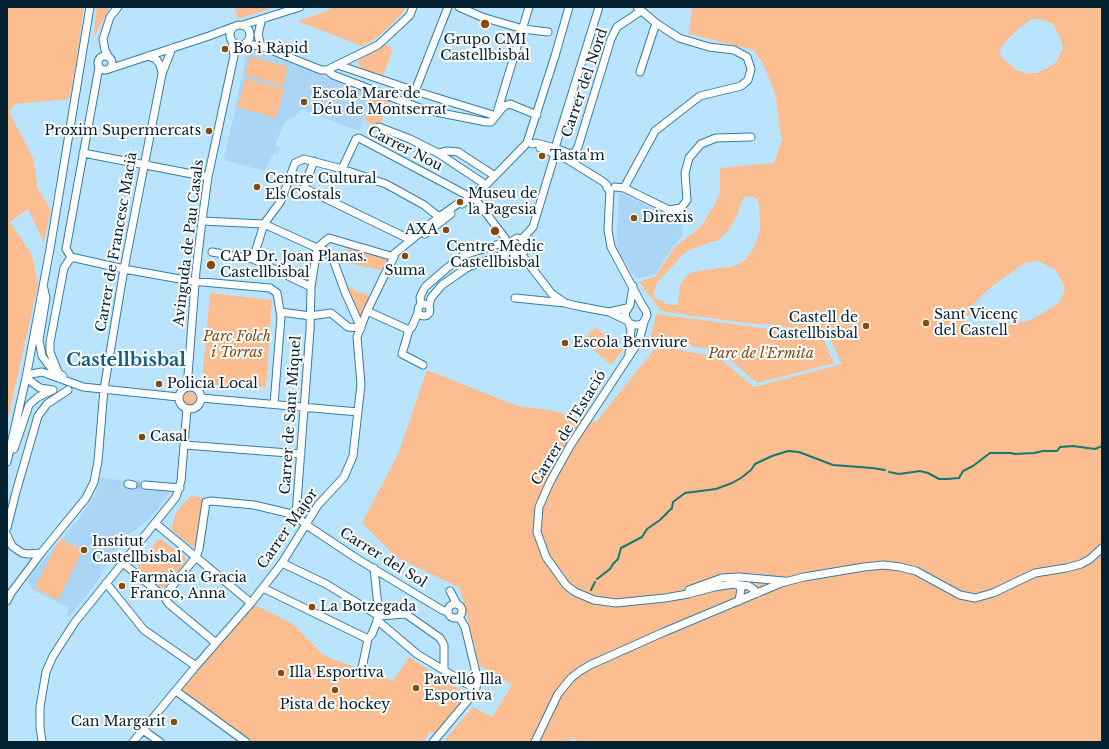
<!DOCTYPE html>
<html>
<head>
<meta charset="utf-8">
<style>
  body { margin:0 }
  #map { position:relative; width:1109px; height:749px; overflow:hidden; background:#bae3fe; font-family:"Libre Baskerville",serif }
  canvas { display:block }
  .frame { position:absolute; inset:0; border:8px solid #032031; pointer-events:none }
</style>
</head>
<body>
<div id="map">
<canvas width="1109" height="749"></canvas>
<div class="frame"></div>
</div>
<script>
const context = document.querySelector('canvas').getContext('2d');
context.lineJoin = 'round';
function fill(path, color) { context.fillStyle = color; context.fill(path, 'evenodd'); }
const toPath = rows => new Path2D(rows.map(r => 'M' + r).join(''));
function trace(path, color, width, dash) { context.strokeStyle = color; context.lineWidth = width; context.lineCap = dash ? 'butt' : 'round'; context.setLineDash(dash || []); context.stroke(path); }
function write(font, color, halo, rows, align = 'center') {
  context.font = font + ' "Libre Baskerville",serif'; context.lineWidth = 4; context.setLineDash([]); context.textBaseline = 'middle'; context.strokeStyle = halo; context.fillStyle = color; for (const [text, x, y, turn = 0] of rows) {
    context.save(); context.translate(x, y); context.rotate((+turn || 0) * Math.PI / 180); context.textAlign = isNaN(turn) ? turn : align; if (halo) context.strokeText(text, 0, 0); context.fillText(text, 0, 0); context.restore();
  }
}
fill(toPath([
  [252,48,373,95,359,131,303,110,284,123,275,146,280,148,278,154,274,153,264,171,224,160,247,53],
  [619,193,620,193,667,215,681,213,683,235,671,249,656,274,636,279,617,250,617,227],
  [100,478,171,485,170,491,155,512,148,520,128,535,111,556,97,582,69,617,66,615,69,608,33,590,27,580,80,517,95,495]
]), '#aad5f4');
fill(toPath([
  [7,7,84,7,76,63,69,99,15,104,9,112,33,158,38,189,51,210,44,243,28,209,10,222,32,255,38,285,7,423],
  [97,7,110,7,93,39],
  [235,7,276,7,238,19],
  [333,7,406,7,401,15,384,32,372,41,362,46,297,21,322,13],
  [692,7,1102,7,1102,742,578,742,574,737,568,742,443,742,473,707,492,717,512,685,479,665,460,588,396,557,362,523,399,452,427,370,518,406,549,410,596,422,657,346,718,357,754,387,842,364,827,333,776,325,745,323,661,311,639,282,656,276,674,248,701,226,714,206,720,192,720,168,774,163,782,140,778,118,776,96,763,63,753,50,689,34],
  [1034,19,1039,19,1053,24,1061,40,1063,48,1056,62,1049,67,1037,73,1025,73,1016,70,1002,57,1000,53,1000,49,1008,39,1019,28,1030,20],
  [746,196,754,197,757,200,759,204,760,224,760,232,755,245,746,259,739,264,730,267,698,271,690,273,684,279,680,285,678,302,676,305,667,304,655,298,654,293,656,285,661,278,673,266,681,256,691,249,718,240,728,231,737,215,741,202],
  [1038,261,1056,270,1062,281,1065,290,1059,303,1031,320,995,328,972,325,961,319,975,313,969,308,992,286,1025,263],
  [386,45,391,47,392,52,383,76,364,70,360,67,358,62,360,59],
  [250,56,288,67,282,88,284,90,276,118,237,107,246,78,279,88,280,85,245,75],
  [373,95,389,101,379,127,364,120],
  [350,242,390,253,382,270,343,262],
  [346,286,354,288,353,290,370,296,361,317,358,317],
  [210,293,272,300,266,387,260,387,255,388,211,385,207,382,203,378,204,377,203,371],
  [656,314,822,336,834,363,757,383,720,351,657,340,654,344,646,346,651,335],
  [595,327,623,350,611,365,583,341],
  '182 399a7 7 0 1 1 14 0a7 7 0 1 1-14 0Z',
  [191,496,205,498,197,545,195,546,192,546,176,534,172,529,172,525,176,513,184,502,185,502],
  [61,539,83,550,58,600,35,588,57,544],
  [161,539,185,557,186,561,166,586,161,588,141,571,138,567,139,564,157,541],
  [251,603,293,624,321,653,330,658,393,681,409,657,465,693,466,696,436,733,430,732,423,742,253,742,176,691]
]), '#fcbe90');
trace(toPath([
  [889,472,899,474,920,471,928,473,939,479,947,479,959,478,963,471,973,466,990,453,1011,453,1015,454,1034,453,1043,451,1057,451,1060,447,1073,446,1095,449,1102,446],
  [597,579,610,569,613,564,618,559,621,548,642,537,647,529,660,520,672,508,673,502,685,493,716,489,732,483,741,478,751,470,755,464,772,456,788,451,799,452,833,465,872,468,885,470],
  [591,590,595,582]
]), '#17786e', 2);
trace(toPath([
  [133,485,145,485]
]), '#95bcd5', 7, [7, 3.5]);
const minor = toPath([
  [459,7,482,17,523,29,548,32],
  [261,22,258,35,261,46],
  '230 35a10 10 0 1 1 20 0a10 10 0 1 1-20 0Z',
  [243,25,300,7],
  [246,44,261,46,321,70,327,70,333,75,420,108,436,112,486,122,491,122,504,106,510,104,537,115],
  '98 63a7 7 0 1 1 14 0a7 7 0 1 1-14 0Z',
  [108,56,105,50,103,39,110,17,118,7],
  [148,56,156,59,160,65,162,72],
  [338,65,415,91,496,116,529,7],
  [109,69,209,36,233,27],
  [327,70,378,45,404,21,410,15,413,7],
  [640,72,656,23],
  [415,91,448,7],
  [379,127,410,139,438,153,486,185],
  [532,144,536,143,555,148,573,155,578,147,611,39,617,27,641,11],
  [540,148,565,158,602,181,607,185,607,188,610,190],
  [555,148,599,7],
  [83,153,208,177],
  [438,153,448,151,458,152,495,176],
  [314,161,304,188,411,240],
  [342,169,356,139,359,138,476,200,505,238,506,242],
  [615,187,624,188,669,210,681,208,687,200,685,173,689,158,701,144,716,138,751,137],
  [624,188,655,131,700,96,741,86,748,80,751,69,747,57,734,50,709,47,679,38,656,23,637,7],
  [610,190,608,230,611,247,642,305,646,311,647,315,644,322,640,325,634,325,629,323],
  [462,204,486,185,527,143,555,56,569,7],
  [202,221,264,224,317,248,324,250,333,259,345,292,361,328],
  [425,234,451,214],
  [522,239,533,227,555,154],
  [317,248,329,238,394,257],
  [212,252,253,259,311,287],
  [521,254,552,294,565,303,577,306,609,312,628,321],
  [71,257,124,269,191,281,270,288,277,293,281,317,274,404],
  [71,257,66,249,99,67],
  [253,259,264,224,281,201,295,163,304,159,342,169,386,184,424,205,439,217],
  [44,289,46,298,39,340,42,356,51,368,63,376],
  [515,298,565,303],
  '418 310a6 6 0 1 1 12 0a6 6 0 1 1-12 0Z',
  [421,305,420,297,425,287,447,268,463,256,470,253,506,242],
  [429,306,431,298,442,285,468,267,509,253,518,255,523,253,527,246,522,239,517,238,511,242,510,247,513,253],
  [367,311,409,330],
  [281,312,310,316,331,313,348,327,361,328],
  [609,312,627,308],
  [418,313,412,327,409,330,402,354,423,365],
  [644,322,639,341,570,446,550,482,539,507,537,532,546,557,566,585,575,592,594,600,616,603,665,598,688,594,714,587,734,584,749,586,758,593],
  [629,355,631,330,629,323,626,318,625,313,630,305,633,286],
  [58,372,50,352,50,342,64,268,71,257],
  [26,378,31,374,42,372,83,387,178,397],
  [26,378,40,388,53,390],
  '179 398a11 11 0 1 1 22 0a11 11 0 1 1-22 0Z',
  [189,387,188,375,196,271,202,221,208,177,234,56,232,43],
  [201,398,358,412],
  [185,445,301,454],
  [14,449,29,405,38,397,53,390],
  [7,462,26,378,50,249,90,7],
  [128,484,133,485],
  [145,485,180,488],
  [296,515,310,330,311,287,317,248],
  [155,523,251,603],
  [7,528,16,492,38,416,47,404,68,390],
  [7,535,12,546,22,553,28,554,41,553],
  [123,563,162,595,165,595,196,557,199,549,206,502,211,501,254,505,296,515,305,524,356,558,442,610,448,612],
  [282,563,326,584,379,616],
  [106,583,144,630,196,666],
  [735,584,739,586,741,589,739,601],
  [263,588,368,639],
  [689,590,722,578,739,577,784,581],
  [450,591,457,604],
  [165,595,166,600,169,604,216,643],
  [7,601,11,593,41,553,86,498,94,482,98,461,104,389,124,269,162,74,172,48],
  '448 611a7 7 0 1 1 14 0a7 7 0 1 1-14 0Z',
  [379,616,406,614,440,638,444,645,444,670],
  [377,620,417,654,465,683,476,688],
  [362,668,368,639,372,634,379,616,374,568],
  [176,691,246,742],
  [143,730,160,742],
  [42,742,40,727,40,707,46,672,53,656,75,622,176,497,181,481,187,409],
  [133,742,196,666,251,603,282,563,318,505,344,477,353,456,361,384,357,337,367,311,386,272,394,257,394,254,439,217,459,203,465,201],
  [433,742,474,693,478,681,465,627,459,617],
  [535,742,558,694,571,678,580,671,590,665,664,632,781,583,804,577,864,567,883,565,892,566,900,567,916,571,960,595,975,598,993,593,1035,573,1066,568,1081,564,1090,559,1102,548]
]);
trace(minor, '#367ca6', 9);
trace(minor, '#fff', 7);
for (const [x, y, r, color] of [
  [485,24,5,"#874a0b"],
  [225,49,4,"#874a0b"],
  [304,102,4,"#874a0b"],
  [209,131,4,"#874a0b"],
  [542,156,4,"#874a0b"],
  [257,187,4,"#874a0b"],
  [460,202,4,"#874a0b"],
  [634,218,4,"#874a0b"],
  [446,230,4,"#874a0b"],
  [495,231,5,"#874a0b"],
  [405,256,4,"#874a0b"],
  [211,265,5,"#874a0b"],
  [926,323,4,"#874a0b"],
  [866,326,4,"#874a0b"],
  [565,343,4,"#874a0b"],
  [159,384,4,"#874a0b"],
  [142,437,4,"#874a0b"],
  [84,550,4,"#874a0b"],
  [122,586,4,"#874a0b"],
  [312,607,4,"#874a0b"],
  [281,673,4,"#874a0b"],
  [416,688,4,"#874a0b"],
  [335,690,4,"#874a0b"],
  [174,722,4,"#874a0b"]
]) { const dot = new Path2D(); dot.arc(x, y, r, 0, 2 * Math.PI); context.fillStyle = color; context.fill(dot); trace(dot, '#fdfdfd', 1.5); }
write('14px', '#032031', '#fdfdfd', [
  ["Grupo CMI",485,40,"center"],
  ["Castellbisbal",485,56,"center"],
  ["Bo i Ràpid",233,49],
  ["Escola Mare de",312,94],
  ["Déu de Montserrat",312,110],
  ["Proxim Supermercats",201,131,"right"],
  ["Tasta'm",550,156],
  ["Centre Cultural",265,179],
  ["Els Costals",265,195],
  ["Museu de",468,194],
  ["la Pagesia",468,210],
  ["Direxis",642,218],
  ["AXA",438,230,"right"],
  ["Centre Mèdic",495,247,"center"],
  ["Castellbisbal",495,263,"center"],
  ["CAP Dr. Joan Planas.",220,257],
  ["Castellbisbal",220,273],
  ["Suma",405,271,"center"],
  ["Sant Vicenç",934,315],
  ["del Castell",934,331],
  ["Castell de",858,318,"right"],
  ["Castellbisbal",858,334,"right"],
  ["Escola Benviure",573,343],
  ["Policia Local",167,384],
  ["Casal",150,437],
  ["Institut",92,542],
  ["Castellbisbal",92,558],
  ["Farmàcia Gracia",130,578],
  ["Franco, Anna",130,594],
  ["La Botzegada",320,607],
  ["Illa Esportiva",289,673],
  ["Pavelló Illa",424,680],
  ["Esportiva",424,696],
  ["Pista de hockey",335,705,"center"],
  ["Can Margarit",166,722,"right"]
], 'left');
write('14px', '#032031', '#fdfdfd', [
  ["Carrer del Nord",585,83,-71],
  ["Carrer Nou",405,149,27],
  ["Carrer de Francesc Macià",117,242,-80],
  ["Avinguda de Pau Casals",189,243,-83],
  ["Carrer de Sant Miquel",291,415,-86],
  ["Carrer de l'Estació",569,428,-59],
  ["Carrer Major",288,529,-55],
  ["Carrer del Sol",383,558,32]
]);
write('italic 14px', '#804713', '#fdfdfd', [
  ["Parc Folch",237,337],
  ["i Torras",237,353],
  ["Parc de l'Ermita",761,354]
]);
write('bold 18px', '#0d5c84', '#fdfdfd', [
  ["Castellbisbal",126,361]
]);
</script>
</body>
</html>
